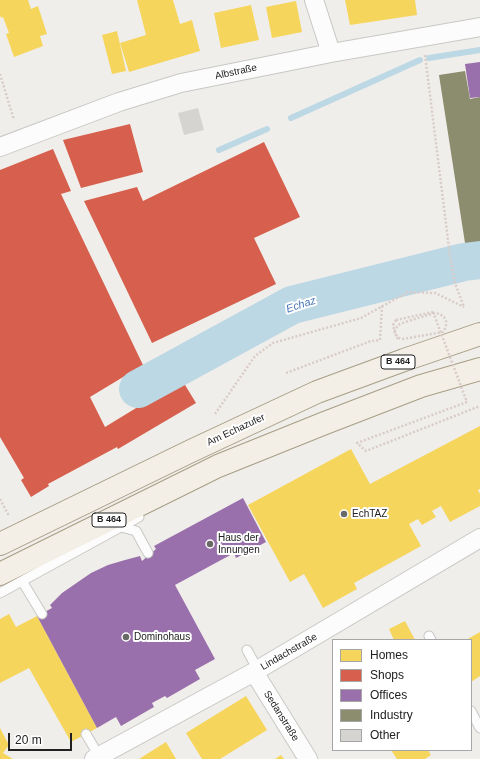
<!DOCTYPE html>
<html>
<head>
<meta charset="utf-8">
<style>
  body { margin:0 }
  #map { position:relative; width:480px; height:759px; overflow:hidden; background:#f0eeea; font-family:Helvetica,sans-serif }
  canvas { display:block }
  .legend { position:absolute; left:332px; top:639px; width:140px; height:112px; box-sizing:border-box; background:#fff; border:1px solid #a6a6a6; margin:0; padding:5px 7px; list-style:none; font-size:12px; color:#212121 }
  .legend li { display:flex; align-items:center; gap:8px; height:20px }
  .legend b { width:20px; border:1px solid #a6a6a6 }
  .scale { position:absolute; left:8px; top:733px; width:64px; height:18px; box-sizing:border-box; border:2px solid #212121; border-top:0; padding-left:5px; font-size:12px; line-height:14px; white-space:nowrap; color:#212121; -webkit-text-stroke:3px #fff; paint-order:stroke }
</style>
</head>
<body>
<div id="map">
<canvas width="480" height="759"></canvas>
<ul class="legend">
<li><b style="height:11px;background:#f6d55c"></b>Homes</li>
<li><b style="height:11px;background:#d6604d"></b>Shops</li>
<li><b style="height:11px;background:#9970ab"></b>Offices</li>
<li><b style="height:11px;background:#8c8c6e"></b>Industry</li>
<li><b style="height:11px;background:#d6d4d1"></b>Other</li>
</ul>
<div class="scale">20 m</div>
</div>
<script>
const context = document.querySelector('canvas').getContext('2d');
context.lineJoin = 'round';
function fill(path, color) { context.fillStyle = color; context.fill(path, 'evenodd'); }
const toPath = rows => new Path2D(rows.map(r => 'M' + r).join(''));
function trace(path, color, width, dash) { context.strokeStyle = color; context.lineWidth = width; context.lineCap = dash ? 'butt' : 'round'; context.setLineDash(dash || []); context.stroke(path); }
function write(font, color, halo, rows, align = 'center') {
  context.font = font + ' Helvetica,sans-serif'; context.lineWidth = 4; context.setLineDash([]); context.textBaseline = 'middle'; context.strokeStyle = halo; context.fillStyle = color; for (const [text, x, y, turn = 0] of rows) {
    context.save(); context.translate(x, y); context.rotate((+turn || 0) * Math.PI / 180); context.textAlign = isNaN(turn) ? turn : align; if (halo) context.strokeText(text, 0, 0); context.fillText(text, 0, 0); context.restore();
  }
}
fill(toPath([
  [0,0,28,0,31,9,38,6,47,34,40,36,43,46,14,57,6,34,9,33,3,17,1,18,0,15],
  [137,0,173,0,180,24,192,20,200,51,129,72,120,43,146,35],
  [345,0,415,0,417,15,350,25],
  [296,1,302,32,272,38,266,7],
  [251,5,259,40,221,48,214,13],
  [117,31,126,71,112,74,102,35],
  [480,426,480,489,478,490,480,494,480,506,450,522,441,506,432,511,436,517,422,525,418,519,409,524,421,546,354,583,357,589,323,608,304,574,290,582,248,505,351,449,370,484],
  [9,614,16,627,37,616,97,728,71,742,29,668,0,683,0,619],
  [405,621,415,640,394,640,389,629],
  [480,632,480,676,471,682,471,640,466,640],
  [246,696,267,730,220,759,202,759,186,733],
  [0,728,9,745,3,753,13,759,0,759],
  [166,742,176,759,139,759],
  [391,750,428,750,431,755,425,759,397,759],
  [281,755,284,759,275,759]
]), '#f6d55c');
fill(toPath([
  [130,124,143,172,81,188,63,140],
  [264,142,300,217,254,238,276,284,152,343,84,201,137,187,143,201],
  [53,149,71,191,61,194,143,365,90,397,105,427,182,380,196,403,118,449,117,447,48,484,49,486,31,497,21,480,24,478,0,437,0,170]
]), '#d6604d');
fill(toPath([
  [480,62,480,97,470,98,465,64],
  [243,498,266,542,236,558,234,553,175,585,215,659,195,670,200,679,167,698,165,696,152,703,154,707,121,726,116,717,97,728,37,616,52,608,50,605,62,593,91,573,108,565,125,560,140,556,142,561,156,549,154,546]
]), '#9970ab');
fill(toPath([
  [465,71,470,99,480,97,480,254,467,256,439,75]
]), '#8c8c6e');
trace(toPath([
  [429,58,480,50],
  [291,118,420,60],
  [219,150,267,129]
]), '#bcd8e4', 6);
trace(toPath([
  [138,389,292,305,464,262,480,260]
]), '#bcd8e4', 38);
fill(toPath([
  [198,108,204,130,184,135,178,113]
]), '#d6d4d1');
const service = toPath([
  [121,527,136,531,148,553],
  [22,581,42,614],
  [0,593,139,517],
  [429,636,431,640],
  [247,650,258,670],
  [471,711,480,728],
  [86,734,99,756]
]);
const minor = toPath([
  [314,0,331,53],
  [0,147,119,102,181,83,331,53,480,27],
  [254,672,308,759],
  [94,759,254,672,480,538]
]);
const primary = toPath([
  [0,544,191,451,317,392,404,360,480,334],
  [0,574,218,466,325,423,421,386,480,369]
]);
trace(service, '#c8c8c6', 11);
trace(minor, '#c8c8c6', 20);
trace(primary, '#a79e85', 24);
trace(toPath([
  [425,55,450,256,455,283,464,307],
  [0,74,14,120],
  [396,320,433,312],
  [398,339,396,336,395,330,398,325,408,321],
  [286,373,371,341,380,340,382,306],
  [467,402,357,443,366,451,480,406],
  [215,414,255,356,273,343,361,318,408,292,435,293,464,307],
  [0,499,9,516]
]), '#d9cbc8', 2.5, [2, 2]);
trace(service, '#fdfcfc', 9);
trace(minor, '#fdfcfc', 18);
trace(primary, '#f3eee6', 22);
trace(toPath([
  [433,312,467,402],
  [396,320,393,325,395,334,399,338,403,339,443,332,446,327,446,321,444,317,440,314,435,313,408,321]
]), '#d9cbc8', 2.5, [2, 2]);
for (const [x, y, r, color] of [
  [344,514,4,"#696967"],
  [210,544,4,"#696967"],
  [126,637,4,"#696967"]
]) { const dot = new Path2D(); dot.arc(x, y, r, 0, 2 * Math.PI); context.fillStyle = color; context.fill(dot); trace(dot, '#fff', 1.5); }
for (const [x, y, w] of [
  [398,362,34],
  [109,520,34]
]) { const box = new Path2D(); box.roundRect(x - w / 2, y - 7, w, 14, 3); context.fillStyle = '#fff'; context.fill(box); trace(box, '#212121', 1); }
write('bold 9px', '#212121', null, [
  ["B 464",398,362],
  ["B 464",109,520]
]);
write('10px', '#212121', '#fff', [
  ["Albstraße",236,72,-12],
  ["Am Echazufer",236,430,-25],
  ["Lindachstraße",289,652,-30],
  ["Sedanstraße",281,716,58]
]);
write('10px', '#212121', '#fff', [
  ["EchTAZ",352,514],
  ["Haus der",218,538],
  ["Innungen",218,550],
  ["Dominohaus",134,637]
], 'left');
write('italic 11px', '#4776b8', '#fff', [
  ["Echaz",301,305,-18]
]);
</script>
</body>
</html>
